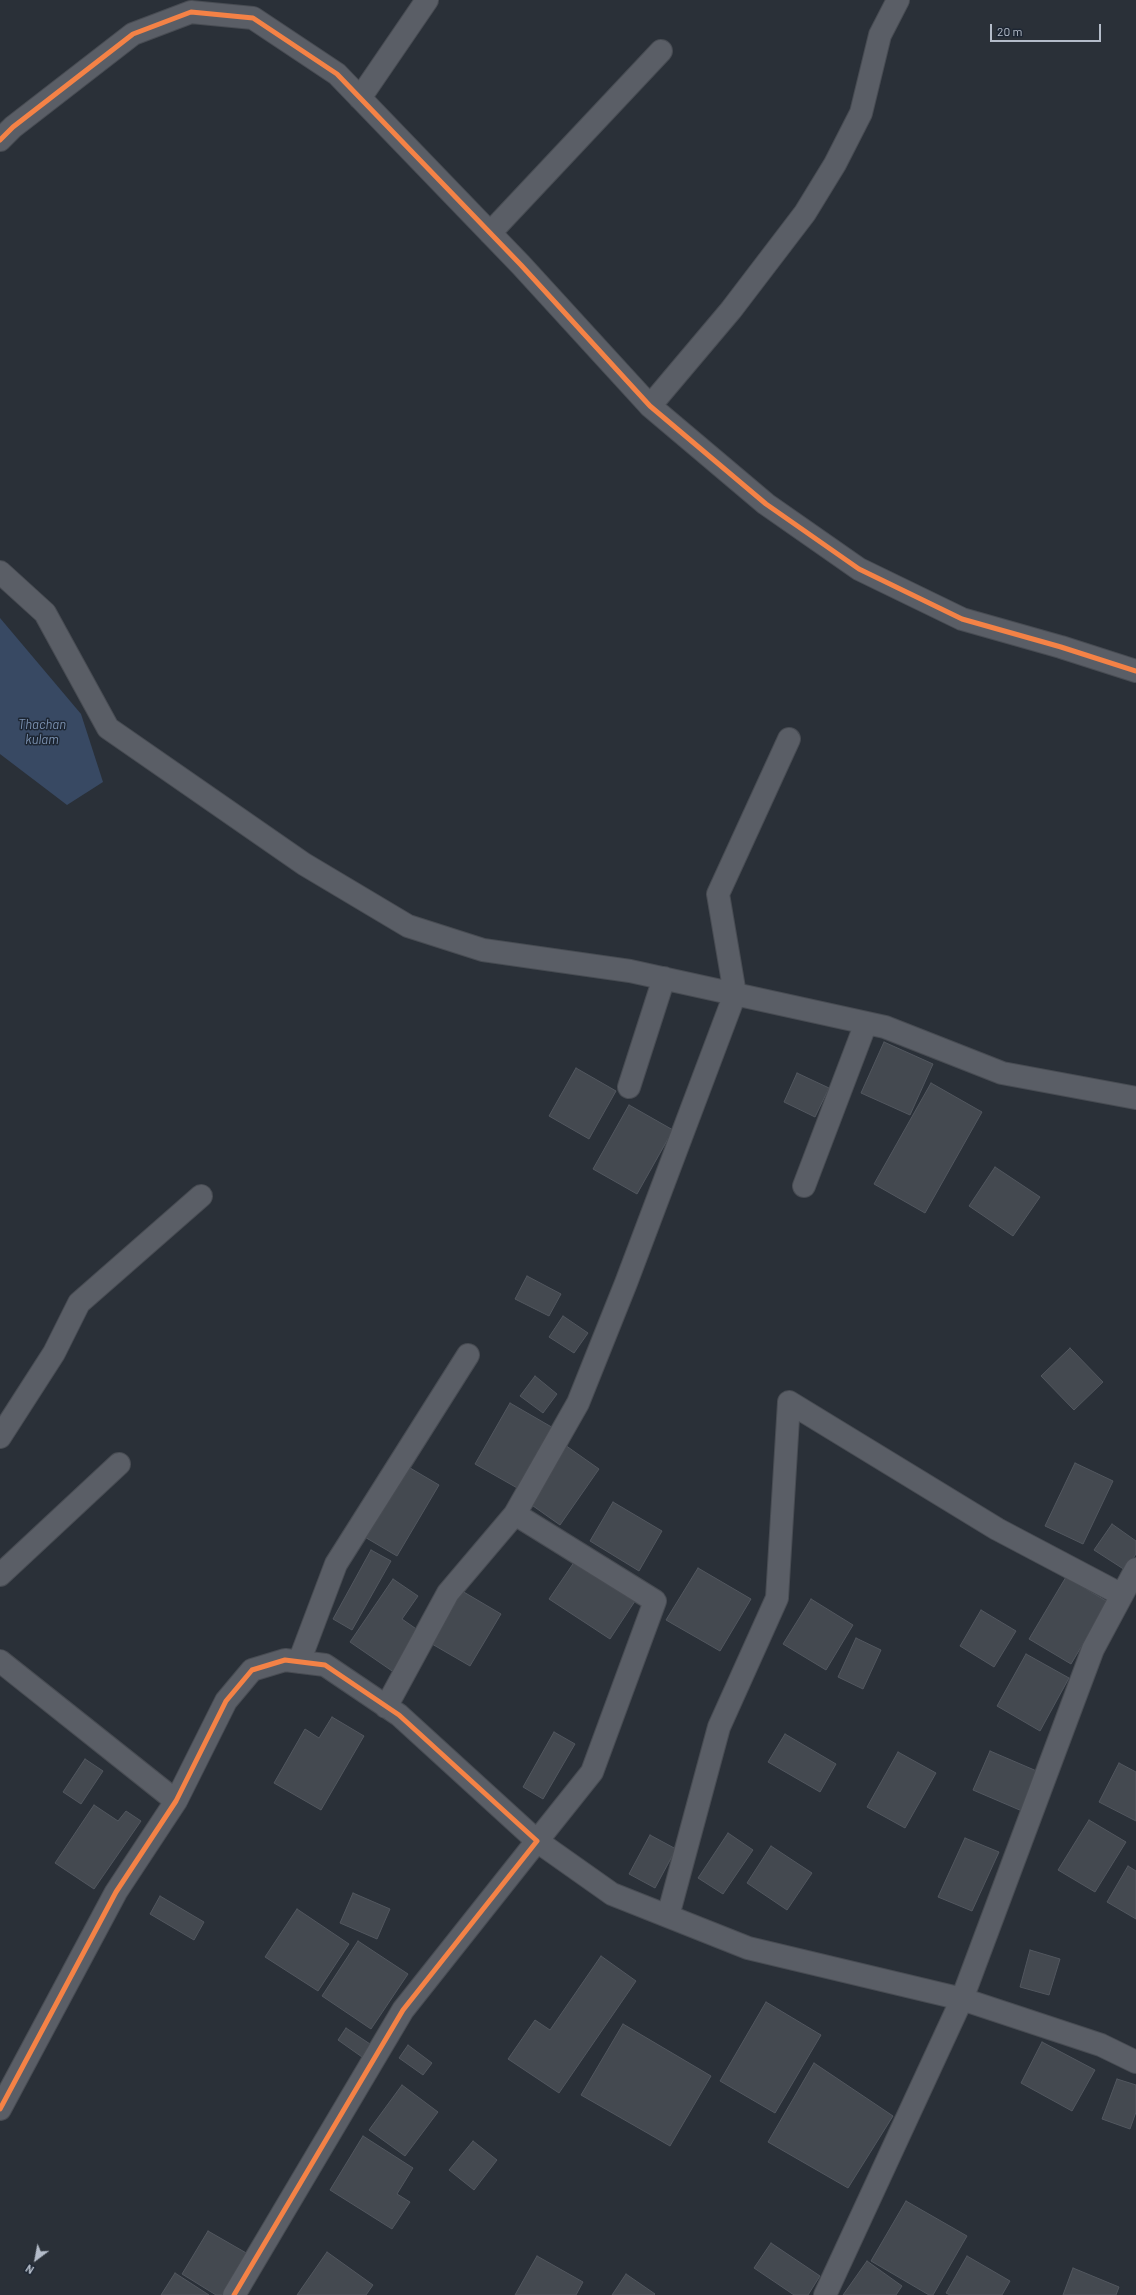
<!DOCTYPE html>
<html>
<head>
<meta charset="utf-8">
<style>
  body { margin:0 }
  #map { position:relative; width:1136px; height:2295px; overflow:hidden; background:#2a3038; font-family:Barlow,sans-serif }
  canvas { display:block }
  .north { position:absolute; left:16px; top:2239px; width:40px; height:40px; -webkit-text-stroke:3px #1d2633; paint-order:stroke; rotate:212deg; font-size:11px; font-weight:700; line-height:16px; text-align:center; color:#b4bcc9 }
  .north::after { content:''; display:block; margin:auto; width:14px; height:18px; background:#b4bcc9; clip-path:polygon(50% 0,100% 100%,50% 72%,0 100%) }
  .scale { position:absolute; left:990px; top:24px; width:111px; height:18px; box-sizing:border-box; border:2px solid #b4bcc9; border-top:0; padding-left:5px; font-size:12px; line-height:14px; white-space:nowrap; color:#b4bcc9; -webkit-text-stroke:3px #1d2633; paint-order:stroke }
</style>
</head>
<body>
<div id="map">
<canvas width="1136" height="2295"></canvas>
<div class="north">N</div>
<div class="scale">20 m</div>
</div>
<script>
const context = document.querySelector('canvas').getContext('2d');
context.lineJoin = 'round';
function fill(path, color) { context.fillStyle = color; context.fill(path, 'evenodd'); }
const toPath = rows => new Path2D(rows.map(r => 'M' + r).join(''));
function trace(path, color, width, dash) { context.strokeStyle = color; context.lineWidth = width; context.lineCap = dash ? 'butt' : 'round'; context.setLineDash(dash || []); context.stroke(path); }
function write(font, color, halo, rows, align = 'center') {
  context.font = font + ' Barlow,sans-serif'; context.lineWidth = 3; context.setLineDash([]); context.textBaseline = 'middle'; context.strokeStyle = halo; context.fillStyle = color; for (const [text, x, y, turn = 0] of rows) {
    context.save(); context.translate(x, y); context.rotate((+turn || 0) * Math.PI / 180); context.textAlign = isNaN(turn) ? turn : align; if (halo) context.strokeText(text, 0, 0); context.fillText(text, 0, 0); context.restore();
  }
}
fill(toPath([
  [0,618,81,714,103,782,67,805,0,754]
]), '#384963');
const building = toPath([
  [884,1042,933,1064,910,1115,861,1093,884,1042],
  [576,1068,616,1091,589,1139,549,1116,576,1068],
  [797,1073,829,1088,815,1117,784,1102,797,1073],
  [931,1083,982,1112,925,1213,874,1184,931,1083],
  [629,1105,673,1130,637,1194,593,1169,629,1105],
  [995,1167,1040,1197,1013,1236,969,1206,995,1167],
  [527,1276,561,1294,549,1316,515,1299,527,1276],
  [563,1316,588,1333,574,1353,549,1337,563,1316],
  [1070,1348,1103,1382,1074,1410,1041,1376,1070,1348],
  [535,1376,557,1394,543,1413,520,1396,535,1376],
  [510,1403,555,1429,519,1489,475,1464,510,1403],
  [565,1445,599,1469,560,1525,526,1501,565,1445],
  [1075,1463,1113,1481,1083,1544,1045,1526,1075,1463],
  [405,1465,439,1485,397,1556,363,1536,405,1465],
  [613,1502,662,1531,639,1571,590,1541,613,1502],
  [1112,1524,1136,1541,1136,1554,1125,1570,1094,1550,1112,1524],
  [371,1550,391,1561,352,1630,333,1619,371,1550],
  [579,1555,639,1595,610,1639,549,1599,579,1555],
  [698,1568,751,1599,720,1651,666,1620,698,1568],
  [1066,1577,1108,1602,1071,1664,1029,1639,1066,1577],
  [393,1579,418,1596,402,1619,422,1633,395,1673,350,1642,393,1579],
  [462,1591,501,1614,470,1666,432,1644,462,1591],
  [811,1599,853,1625,826,1670,783,1644,811,1599],
  [981,1610,1016,1631,994,1667,960,1646,981,1610],
  [856,1638,881,1650,863,1689,838,1677,856,1638],
  [1026,1654,1069,1678,1040,1731,997,1706,1026,1654],
  [332,1717,364,1736,321,1810,274,1783,305,1729,319,1738,332,1717],
  [554,1732,575,1744,543,1799,523,1787,554,1732],
  [785,1734,836,1764,820,1792,768,1762,785,1734],
  [990,1751,1039,1772,1022,1811,973,1790,990,1751],
  [898,1752,936,1773,905,1828,867,1807,898,1752],
  [85,1759,103,1771,81,1804,63,1792,85,1759],
  [1119,1763,1136,1772,1136,1821,1099,1802,1119,1763],
  [94,1805,118,1821,126,1811,141,1821,94,1889,55,1863,94,1805],
  [1089,1820,1126,1842,1095,1892,1058,1870,1089,1820],
  [728,1833,753,1850,723,1894,698,1878,728,1833],
  [650,1835,676,1849,655,1888,629,1874,650,1835],
  [965,1838,999,1852,972,1911,938,1897,965,1838],
  [771,1846,812,1873,787,1910,747,1883,771,1846],
  [1128,1866,1136,1871,1136,1919,1107,1902,1128,1866],
  [353,1893,390,1909,377,1939,340,1923,353,1893],
  [160,1896,204,1922,194,1940,150,1914,160,1896],
  [297,1909,349,1944,318,1991,265,1957,297,1909],
  [358,1941,408,1974,371,2029,322,1996,358,1941],
  [1030,1950,1060,1959,1049,1995,1020,1987,1030,1950],
  [601,1956,636,1981,559,2093,508,2059,535,2020,550,2030,601,1956],
  [766,2002,821,2035,775,2113,720,2081,766,2002],
  [623,2024,711,2076,670,2146,581,2095,623,2024],
  [346,2028,370,2044,362,2057,338,2040,346,2028],
  [1042,2042,1095,2070,1072,2111,1021,2083,1042,2042],
  [408,2045,432,2063,423,2075,399,2058,408,2045],
  [814,2063,893,2116,848,2188,768,2142,814,2063],
  [1117,2079,1136,2085,1136,2112,1130,2129,1102,2119,1117,2079],
  [402,2085,438,2112,405,2156,369,2130,402,2085],
  [363,2136,413,2168,397,2194,410,2202,392,2229,330,2190,363,2136],
  [473,2141,497,2160,474,2190,449,2170,473,2141],
  [906,2201,967,2236,933,2295,929,2295,871,2261,906,2201],
  [208,2231,248,2254,223,2295,216,2295,182,2274,208,2231],
  [771,2243,820,2276,808,2295,794,2295,754,2268,771,2243],
  [327,2252,373,2285,366,2295,297,2295,327,2252],
  [537,2256,583,2282,576,2295,515,2295,537,2256],
  [967,2256,1010,2281,1002,2295,950,2295,946,2293,967,2256],
  [867,2261,902,2286,896,2295,843,2295,867,2261],
  [1073,2268,1119,2287,1116,2295,1063,2295,1073,2268],
  [175,2273,209,2295,161,2295,175,2273],
  [626,2274,655,2294,654,2295,612,2295,626,2274]
]);
fill(building, '#444950');
trace(building, '#52575f', 1);
const minor = toPath([
  [360,98,427,0],
  [0,140,13,127,133,34,191,12,253,18,337,74,521,265,650,406,766,504,859,569,962,619,1061,647,1136,671],
  [490,233,661,51],
  [650,406,731,310,805,213,835,164,861,113,880,35,898,0],
  [0,572,45,613,108,728,304,864,408,926,483,950,630,971,885,1027,1002,1073,1136,1098],
  [629,1087,664,978],
  [804,1186,866,1023],
  [0,1437,54,1353,79,1303,201,1196],
  [515,1514,655,1601,592,1772,537,1841,612,1894,748,1948,962,1999,1101,2045,1136,2062],
  [0,1575,119,1464],
  [0,1661,176,1801],
  [299,1662,336,1564,468,1355],
  [386,1707,448,1593,515,1514,578,1403,626,1283,735,994,718,894,789,739],
  [668,1916,719,1727,777,1598,789,1402,997,1529,1122,1595],
  [0,2109,116,1892,176,1801,226,1701,252,1670,285,1660,325,1665,399,1715,537,1841,403,2010,234,2295],
  [825,2295,962,1999,1093,1649,1136,1569]
]);
trace(minor, '#484c53', 24);
trace(minor, '#5a5e66', 22);
trace(toPath([
  [0,140,13,127,133,34,191,12,253,18,337,74,521,265,650,406,766,504,859,569,962,619,1061,647,1136,671],
  [0,2109,116,1892,176,1801,226,1701,252,1670,285,1660,325,1665,399,1715,537,1841,403,2010,234,2295]
]), '#f48246', 5);
write('italic 13px', '#7c92b1', '#1d2633', [
  ["Thachan",42,725],
  ["kulam",42,740]
]);
</script>
</body>
</html>
